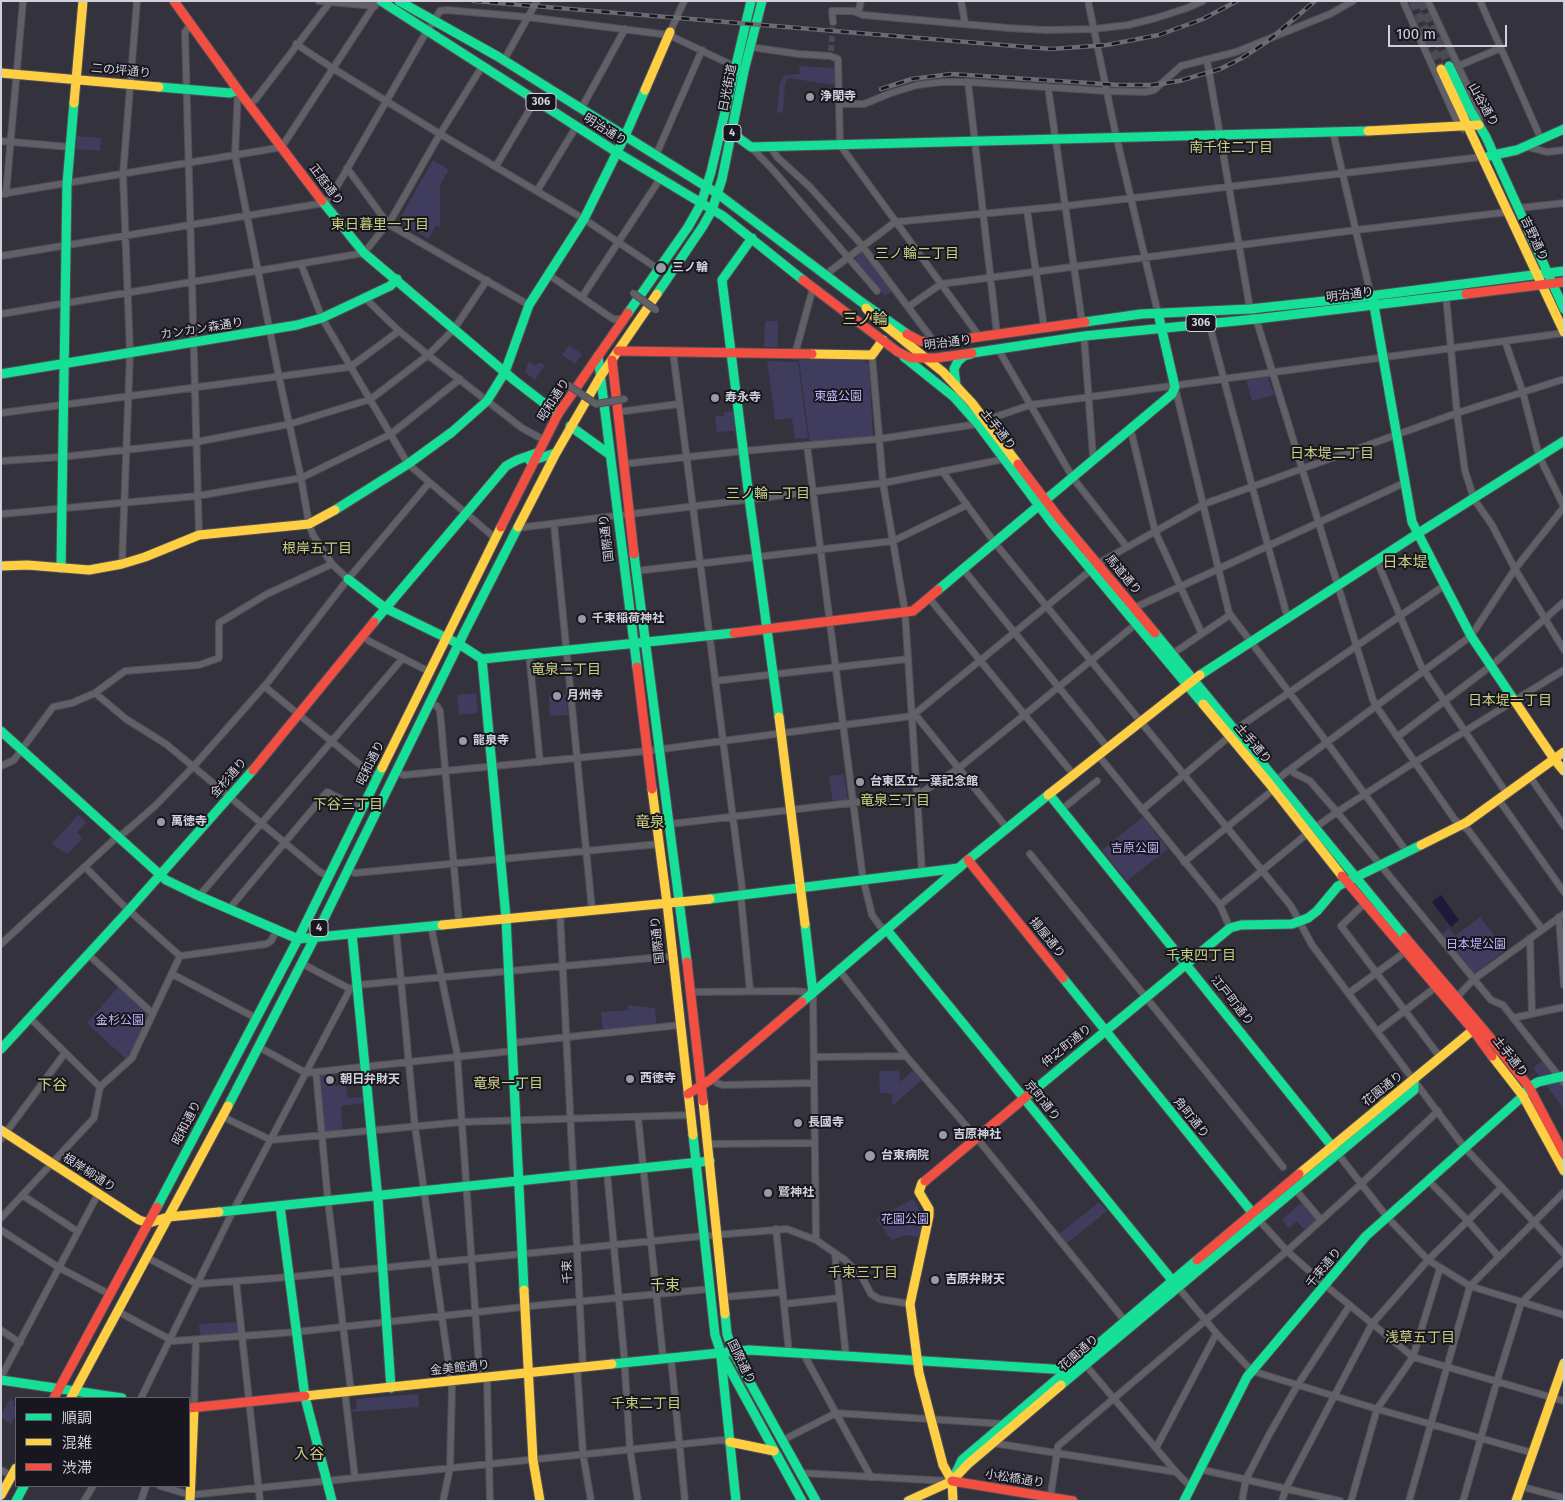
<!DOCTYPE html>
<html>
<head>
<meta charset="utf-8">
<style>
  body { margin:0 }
  #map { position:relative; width:1565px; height:1502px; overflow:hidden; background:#34323c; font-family:"Fira Sans","Noto Sans JP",sans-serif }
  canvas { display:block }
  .frame { position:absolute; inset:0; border:2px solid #d1d0dc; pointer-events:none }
  .legend { position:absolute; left:15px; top:1397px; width:175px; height:90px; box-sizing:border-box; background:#18171f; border:1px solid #62616b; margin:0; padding:6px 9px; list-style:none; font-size:15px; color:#d1d0dc }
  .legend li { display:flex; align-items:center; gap:10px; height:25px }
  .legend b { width:25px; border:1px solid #62616b }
  .scale { position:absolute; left:1388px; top:25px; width:119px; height:22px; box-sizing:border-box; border:2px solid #d1d0dc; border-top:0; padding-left:6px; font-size:15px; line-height:18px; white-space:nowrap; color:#d1d0dc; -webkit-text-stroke:4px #18171f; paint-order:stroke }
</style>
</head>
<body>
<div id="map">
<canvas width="1565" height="1502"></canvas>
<div class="frame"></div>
<ul class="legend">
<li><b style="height:6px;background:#16e098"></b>順調</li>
<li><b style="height:6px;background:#ffcf43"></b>混雑</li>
<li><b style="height:6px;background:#f24e42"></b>渋滞</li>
</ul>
<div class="scale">100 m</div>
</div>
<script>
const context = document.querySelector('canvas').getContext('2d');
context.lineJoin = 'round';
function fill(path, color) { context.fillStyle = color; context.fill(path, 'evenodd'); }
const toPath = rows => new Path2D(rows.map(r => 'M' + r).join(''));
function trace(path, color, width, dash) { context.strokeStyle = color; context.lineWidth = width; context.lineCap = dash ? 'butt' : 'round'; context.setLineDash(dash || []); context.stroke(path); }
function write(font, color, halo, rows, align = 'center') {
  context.font = font + ' "Fira Sans","Noto Sans JP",sans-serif'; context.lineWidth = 4; context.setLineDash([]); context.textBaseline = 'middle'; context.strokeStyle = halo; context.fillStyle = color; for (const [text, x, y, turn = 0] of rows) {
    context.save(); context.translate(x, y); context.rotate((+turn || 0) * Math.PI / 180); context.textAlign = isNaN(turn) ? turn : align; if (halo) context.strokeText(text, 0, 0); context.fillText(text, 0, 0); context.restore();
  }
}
fill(toPath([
  [799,66,835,68,835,85,788,78,785,84,783,113,777,112,780,83,785,75,800,74],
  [77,136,101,138,100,151,76,149],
  [433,160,449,170,440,185,440,227,435,226,429,239,401,223,399,220],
  [862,252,892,291,885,296,854,259],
  [765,321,778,321,778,347,764,347],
  [569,345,582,354,575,364,562,355],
  [799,360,862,360,869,364,873,437,810,442],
  [529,361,536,366,539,362,545,365,535,380,525,372],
  [767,361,798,362,808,438,795,439,792,418,775,420],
  [1268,377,1274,395,1252,401,1246,380],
  [733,411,735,431,717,432,715,416,724,416,724,412],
  [476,693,478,713,459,715,457,695],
  [566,694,568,715,550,716,549,696],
  [844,774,848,801,833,802,829,776],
  [78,815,86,822,77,833,83,838,67,854,52,844],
  [1143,817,1168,849,1127,881,1102,850],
  [1480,917,1505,950,1474,974,1442,934,1449,928,1455,936],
  [119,986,149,1013,127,1060,87,1023],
  [629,1005,655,1008,656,1024,603,1030,601,1012,628,1010],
  [1542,1061,1564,1089,1564,1109,1533,1068],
  [914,1070,922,1080,892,1106,892,1094,880,1093,879,1071,899,1071,900,1082],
  [335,1073,335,1086,346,1085,348,1098,363,1097,364,1103,341,1106,343,1132,324,1134,319,1074],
  [913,1199,921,1213,922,1222,919,1237,905,1235,892,1240,876,1219],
  [1099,1202,1107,1211,1066,1244,1059,1234],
  [1302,1202,1317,1219,1305,1230,1297,1221,1289,1228,1282,1220],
  [237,1322,238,1333,200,1336,199,1324],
  [418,1394,419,1407,351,1412,351,1410,357,1409,356,1399],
  [10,1399,15,1401,13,1405,16,1408,16,1415,11,1424,1,1418,1,1415]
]), '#403c5e');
fill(toPath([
  [1441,895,1459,920,1451,927,1432,902]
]), '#1f183b');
trace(toPath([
  [831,51,833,22]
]), '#4c4a54', 6, [6, 3]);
trace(toPath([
  [1413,1,1441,69],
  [1421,1,1449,66]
]), '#4c4a54', 9, [9, 4.5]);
const street = toPath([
  [319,1,375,6],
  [961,1,965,23],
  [1088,1,1115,131,1158,313],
  [1403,1,1456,119,1463,129],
  [1428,1,1480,113,1479,125],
  [1480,1,1541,139],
  [858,13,861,1],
  [833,22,832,11,853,11,863,15,1008,28,1046,30,1094,29,1128,25,1156,18,1187,8,1203,1],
  [191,24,185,32,199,535],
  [670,32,684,1],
  [296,44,334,69,440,134,584,219,658,269],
  [750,47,799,54,830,56,838,59,840,145,979,336],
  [504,60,537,1],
  [1207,60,1250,309,1258,325,1373,700,1376,706,1455,820,1468,830,1542,929],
  [1458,66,1501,48],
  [968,82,997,334],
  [1048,87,1082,322],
  [238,90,235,155,279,377,301,478,309,524,313,535,332,564,348,579],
  [249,104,255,100,330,2],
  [839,104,864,104,891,93,917,85,942,82,968,82,1106,91,1145,92,1154,90,1181,66,1236,52,1330,14,1353,1],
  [581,109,625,29],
  [1333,132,1371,296],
  [1,141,70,147],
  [1524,146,1547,152,1564,150],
  [751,147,773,170,877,291],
  [771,147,777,157,810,187,860,243,935,343],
  [656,155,702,50],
  [496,166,536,99],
  [347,168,388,224,529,305],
  [537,191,576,127],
  [1,194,277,148,285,142,377,1],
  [6,194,23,1],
  [1519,208,1564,203],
  [1027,210,1044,327],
  [1,256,324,203,332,195,424,36,440,11,446,10,527,17,669,35,738,68],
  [301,264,322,318,408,464,495,538],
  [549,275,613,319,624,319],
  [825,275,895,222,1065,206,1481,157],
  [1446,296,1457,413,1465,471,1474,499,1492,525,1515,569,1564,650],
  [582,297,660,179],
  [365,298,399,331,428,355,522,428,544,440],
  [908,307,941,284,1356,230,1508,212],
  [1,314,364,253,392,218,440,134,483,65],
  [1209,323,1268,546,1286,612,1289,617],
  [1084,336,1093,456,1096,459],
  [1505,341,1523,393,1539,456,1564,507],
  [998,349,1073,478,1127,547],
  [673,352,742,888,741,898,750,991],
  [795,354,813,288],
  [872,355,883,483,905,612,922,872],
  [1175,387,1229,613,1323,737,1407,852],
  [617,412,679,404],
  [1,413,350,367,399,331],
  [986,420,1030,405,1564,333],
  [1129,431,1132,435,1155,531,1202,634],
  [807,445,863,879,872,915,880,926,887,930],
  [1,461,62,457,196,442,290,424,371,399,428,355,454,329,487,280],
  [623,464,743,451,879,439,978,424],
  [942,471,995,543,1291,906,1312,945,1464,1147,1564,1254],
  [1,514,197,496,301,478,391,434,460,379],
  [554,524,592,910],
  [517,528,883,483,1005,459],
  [1377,561,1421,666,1507,794],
  [122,564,130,353,123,174,137,1],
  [1097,564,1204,504,1457,413,1564,379],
  [963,569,1108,748],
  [636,571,893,541,967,505],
  [929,598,1073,774],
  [1134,608,1404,483],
  [363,636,369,641,430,672],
  [529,654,540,762],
  [1172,654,1230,615],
  [715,681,908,659],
  [264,686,369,772,378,777],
  [95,693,126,719,166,744,320,872,328,876],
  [430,703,437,706,440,711,459,923],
  [912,716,918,718,1007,828],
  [1236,731,1242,725,1445,585],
  [1397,737,1492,665,1564,602],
  [1098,755,1220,905,1230,928],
  [1,766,14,760,53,707,72,703,95,693,125,671,199,665,219,658,219,623,267,594,332,564],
  [1291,769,1294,773,1310,781,1337,812,1491,1000,1503,1005,1564,1083],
  [397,772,404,775,647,751,912,716,1091,570],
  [1530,777,1564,826],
  [1499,800,1564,892],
  [1061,810,1097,781],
  [1142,810,1230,736],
  [670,824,918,795,959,768,1136,624],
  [1316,827,1337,812,1415,762,1564,670],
  [1030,854,1283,1167],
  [1184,862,1274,789,1277,780,1284,774,1471,636,1515,569,1564,507],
  [85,867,123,905,180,956],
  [348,870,355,873,659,844],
  [199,896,403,658],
  [1365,903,1341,926,1440,1057],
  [1220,905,1308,833],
  [229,909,327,792,362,809],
  [560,913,583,1368],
  [1559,917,1564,985],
  [431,926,457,1053,480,1379],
  [396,929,415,1127,452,1388,450,1468,443,1501],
  [1530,938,1532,1014],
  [1,944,117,837,124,833,155,806,193,767,268,682,348,579,429,483],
  [89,955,152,1013],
  [180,956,266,944,271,941,277,930],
  [301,963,350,989],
  [839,970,906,1056,980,1142,1125,1321],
  [172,974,256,1018],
  [691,992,796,991,813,993,816,1240],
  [1349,993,1405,952],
  [1456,998,1474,979,1564,914],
  [30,1018,100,1087],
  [1513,1018,1564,1007],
  [1378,1031,1436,987],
  [512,1043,680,1025],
  [259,1047,306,1073,512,1051],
  [814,1057,906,1056],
  [316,1072,328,1201,351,1392],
  [713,1077,717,1083,723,1085,814,1083],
  [1376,1091,1385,1103],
  [221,1116,271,1140,462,1122,690,1115],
  [638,1117,663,1358],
  [1,1139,65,1053],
  [708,1144,815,1143],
  [1338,1154,1387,1217,1428,1260,1470,1286,1564,1315],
  [607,1172,624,1355,630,1450,638,1501],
  [1428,1180,1468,1221,1498,1256],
  [1295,1189,1321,1220],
  [22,1195,77,1231],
  [1,1218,94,1118,100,1087,132,1058,180,956],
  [1258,1219,1287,1251,1325,1285,1413,1357,1564,1401],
  [776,1229,789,1353],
  [1,1230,58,1267,111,1295],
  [835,1254,846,1356],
  [146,1257,197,1284,290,1277,703,1236,787,1229,816,1240,845,1260,862,1277,871,1294,879,1299,910,1304],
  [236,1281,260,1501],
  [1177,1286,1217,1334,1252,1371,1377,1409,1533,1453],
  [724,1297,783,1292],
  [784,1304,839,1298],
  [117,1311,173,1341,296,1332,532,1306,710,1289],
  [1,1330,20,1343],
  [803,1353,871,1477],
  [671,1358,685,1501],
  [1083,1362,1176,1472,1190,1486],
  [577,1368,583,1454,591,1501],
  [1,1377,98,1194],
  [487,1378,490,1501],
  [345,1393,355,1478],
  [141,1398,233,1211,350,989,357,985,673,956],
  [194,1409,196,1340],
  [783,1440,836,1413,1005,1424],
  [991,1441,993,1443,1176,1472],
  [1156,1448,1214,1338,1217,1334],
  [1199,1469,1340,1501],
  [1,1470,12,1476],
  [801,1473,948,1481],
  [1521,1484,1527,1488,1564,1498],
  [160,1486,190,1495,722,1440,730,1442],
  [1050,1500,1058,1446,1287,1251,1361,1184,1438,1111],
  [84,1501,93,1486],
  [141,1501,146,1486],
  [1242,1501,1246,1479,1270,1433,1297,1386,1350,1305],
  [1282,1501,1286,1488,1372,1324,1428,1260,1502,1187],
  [1351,1501,1377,1409,1413,1357,1440,1268],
  [1409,1501,1470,1286,1564,1192],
  [1463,1501,1497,1381,1521,1303,1564,1260]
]);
const fast = toPath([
  [381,1,618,153,723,216,803,280],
  [399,1,497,56,718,194,860,301,907,334],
  [1449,66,1470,110,1486,137,1564,309],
  [159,87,230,93,238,90],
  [732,133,751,147,1368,131],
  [1489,156,1517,150,1564,129],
  [322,201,364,253,514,380,558,414],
  [752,238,722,280,750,505,779,717],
  [657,294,703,226,712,210,722,179,744,71,762,1],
  [1373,300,1412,522,1471,636,1514,700],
  [628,313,688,227,701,204,711,172,751,1],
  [1085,322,1141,314,1250,309,1362,297,1564,271],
  [972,353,1084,336,1256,319,1466,294],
  [598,356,637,667],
  [904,357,954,397,978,424,1052,523,1203,704],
  [1,374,297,325,322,318,390,286,397,279],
  [956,385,954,369,958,361,964,356,971,354],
  [570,426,609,454],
  [530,461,556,453],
  [335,510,408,464,452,432,487,401,505,372,529,305,584,219,625,136,645,90],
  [634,554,687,962],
  [61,568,67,184,74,103],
  [348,579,385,608,459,644,482,659,734,633],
  [938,590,1172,394,1175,387,1158,313],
  [374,622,506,466,517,460,537,453],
  [1155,633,1405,937],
  [482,659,506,918,524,1290],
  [1200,675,1417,534,1564,441],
  [1,731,166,880,199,896,298,939,442,925],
  [1049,794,1335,1150],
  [710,899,959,868],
  [805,924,813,993],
  [887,930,1176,1285],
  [352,934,378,1200,391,1388],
  [1063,978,1255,1216],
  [802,1002,968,860,1048,795],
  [1,1049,129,910,253,770],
  [1027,1096,1230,928,1241,925,1292,924,1308,918,1317,911,1338,886,1421,845],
  [228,1106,315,937,465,631,518,527],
  [693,1135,715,1335,721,1353,802,1501],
  [280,1206,305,1397,332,1501],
  [157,1207,298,939,382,768],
  [219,1212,710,1161],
  [725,1314,727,1334,733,1352,816,1501],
  [721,1357,736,1501],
  [612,1364,749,1350,1068,1370,1074,1374],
  [1,1380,122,1398],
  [1061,1385,1414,1090,1414,1080],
  [952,1481,962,1460,1197,1260],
  [16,1501,24,1486],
  [1184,1501,1247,1377,1366,1236,1523,1096,1529,1087,1538,1082,1564,1076]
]);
const slow = toPath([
  [1441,69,1564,332],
  [1,73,159,87],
  [645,90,670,32],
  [74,103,83,1],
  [1368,131,1479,125],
  [866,308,872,315,943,372,972,403,1018,464],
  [812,354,872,355,883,340],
  [518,527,556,453,600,377,657,294],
  [1,566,27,565,89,570,122,564,145,557,199,535,309,524,335,510],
  [1514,700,1554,759,1564,771],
  [1203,704,1268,782,1342,876],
  [779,717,805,924],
  [382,768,501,527],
  [652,789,667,903,693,1135],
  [1048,795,1200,675],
  [1421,845,1467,822,1564,752],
  [442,925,710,899],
  [1492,1056,1523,1096,1564,1171],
  [703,1101,725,1314],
  [1,1130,139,1220,149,1223,168,1217,219,1212],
  [1299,1174,1473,1030],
  [925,1181,922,1183,919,1192,929,1209,929,1216,910,1304,919,1373,943,1465,952,1481,953,1501],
  [524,1290,533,1460,540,1501],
  [305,1396,612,1364],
  [71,1398,228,1106],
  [730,1442,774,1451],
  [1,1495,16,1468],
  [190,1501,194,1409],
  [908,1501,952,1481,968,1464,1061,1385],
  [1516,1501,1564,1363]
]);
const jam = toPath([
  [174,1,238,90,322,201],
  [803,280,898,352,911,358,936,358,972,353],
  [1466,294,1564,282],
  [907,334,920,341,935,343,1085,322],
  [618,351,812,354],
  [612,360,634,554],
  [1018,464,1059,518,1155,633],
  [501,527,558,414,628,313],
  [734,633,913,611,938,590],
  [637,667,652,789],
  [253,770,374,622],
  [968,860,1063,978],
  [1342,876,1473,1030,1492,1056],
  [1405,937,1488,1035,1529,1087,1564,1154],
  [687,962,703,1101],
  [688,1094,710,1080,802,1002],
  [925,1181,1027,1096],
  [1197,1260,1299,1174],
  [54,1398,157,1207],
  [189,1408,305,1396],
  [952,1481,1073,1501]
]);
trace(street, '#504e57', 8);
trace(fast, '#504e57', 11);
trace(slow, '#504e57', 11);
trace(jam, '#504e57', 11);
trace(street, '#606066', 6);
trace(fast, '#16e098', 9);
trace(slow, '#ffcf43', 9);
trace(jam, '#f24e42', 9);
const rail = toPath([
  [474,1,1051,49,1107,45,1159,35,1203,19,1237,1],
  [881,89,912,79,951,74,1120,85,1152,85,1179,81,1220,69,1242,58,1268,41,1315,1]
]);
trace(rail, '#6b6b72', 4.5);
trace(rail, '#18171f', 2.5, [8]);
const streetBridge = toPath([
  [633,293,656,310],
  [568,385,596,404,625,399]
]);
trace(streetBridge, '#504e57', 8, []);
trace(streetBridge, '#606066', 6);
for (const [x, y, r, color] of [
  [810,97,5,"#9a99a4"],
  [661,268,6,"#9a99a4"],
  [715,398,5,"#9a99a4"],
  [582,619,5,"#9a99a4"],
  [557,696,5,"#9a99a4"],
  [463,741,5,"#9a99a4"],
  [860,782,5,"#9a99a4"],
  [161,822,5,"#9a99a4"],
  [630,1079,5,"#9a99a4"],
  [330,1080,5,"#9a99a4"],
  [798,1123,5,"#9a99a4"],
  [943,1135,5,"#9a99a4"],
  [870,1156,6,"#9a99a4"],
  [768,1193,5,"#9a99a4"],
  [935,1280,5,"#9a99a4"]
]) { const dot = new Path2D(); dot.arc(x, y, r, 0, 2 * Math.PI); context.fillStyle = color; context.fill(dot); trace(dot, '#18171f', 2); }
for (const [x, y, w] of [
  [541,102,30],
  [732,133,18],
  [1201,323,30],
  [319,928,18]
]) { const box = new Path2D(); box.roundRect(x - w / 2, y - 8.5, w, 17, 4); context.fillStyle = '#18171f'; context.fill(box); trace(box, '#d1d0dc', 1); }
write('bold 11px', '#d1d0dc', null, [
  ["306",541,102],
  ["4",732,133],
  ["306",1201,323],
  ["4",319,928]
]);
write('12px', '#d1d0dc', '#18171f', [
  ["二の坪通り",121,71,5],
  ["日光街道",728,88,-79],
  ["山谷通り",1483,105,61],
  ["明治通り",605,130,32],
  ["正庭通り",326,185,53],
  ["吉野通り",1534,239,65],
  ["明治通り",1350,295,-7],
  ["カンカン森通り",202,329,-9],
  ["明治通り",948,343,-7],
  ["昭和通り",554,400,-57],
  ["土手通り",998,430,52],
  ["国際通り",607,538,-97],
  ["馬道通り",1123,575,50],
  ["土手通り",1253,744,50],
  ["昭和通り",371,763,-64],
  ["金杉通り",229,778,-49],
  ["揚屋通り",1047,938,51],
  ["国際通り",658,940,-96],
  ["江戸町通り",1232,1001,51],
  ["仲之町通り",1067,1046,-39],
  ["土手通り",1510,1057,52],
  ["花園通り",1383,1089,-38],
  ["京町通り",1042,1101,51],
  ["角町通り",1191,1118,51],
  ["昭和通り",187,1123,-62],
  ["根岸柳通り",89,1173,33],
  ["千束通り",1324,1268,-50],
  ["千束",568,1272,-93],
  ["花園通り",1079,1353,-41],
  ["国際通り",741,1362,64],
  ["金美館通り",460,1368,-6],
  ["小松橋通り",1015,1479,9]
]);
write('bold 12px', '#d1d0dc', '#18171f', [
  ["浄閑寺",820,97],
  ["三ノ輪",672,268],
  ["寿永寺",725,398],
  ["千束稲荷神社",592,619],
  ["月州寺",567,696],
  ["龍泉寺",473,741],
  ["台東区立一葉記念館",870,782],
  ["萬徳寺",171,822],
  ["西徳寺",640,1079],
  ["朝日弁財天",340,1080],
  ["長國寺",808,1123],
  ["吉原神社",953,1135],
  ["台東病院",881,1156],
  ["鷲神社",778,1193],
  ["吉原弁財天",945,1280]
], 'left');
write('12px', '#beb5fc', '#18171f', [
  ["東盛公園",838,397],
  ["吉原公園",1135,849],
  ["日本堤公園",1476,945],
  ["金杉公園",120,1021],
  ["花園公園",905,1220]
]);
write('14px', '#cace81', '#18171f', [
  ["南千住二丁目",1231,148],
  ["東日暮里一丁目",380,225],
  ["三ノ輪二丁目",917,254],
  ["日本堤二丁目",1332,454],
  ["三ノ輪一丁目",768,494],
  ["根岸五丁目",317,549],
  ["竜泉二丁目",566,670],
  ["日本堤一丁目",1510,701],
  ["竜泉三丁目",895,801],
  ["下谷三丁目",348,805],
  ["千束四丁目",1201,956],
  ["竜泉一丁目",508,1084],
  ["千束三丁目",863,1273],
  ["浅草五丁目",1420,1338],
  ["千束二丁目",646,1404]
]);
write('15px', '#cace81', '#18171f', [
  ["三ノ輪",865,320],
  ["日本堤",1405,563],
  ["竜泉",650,823],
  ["下谷",52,1086],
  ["千束",665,1286],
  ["入谷",309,1455]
]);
</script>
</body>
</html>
